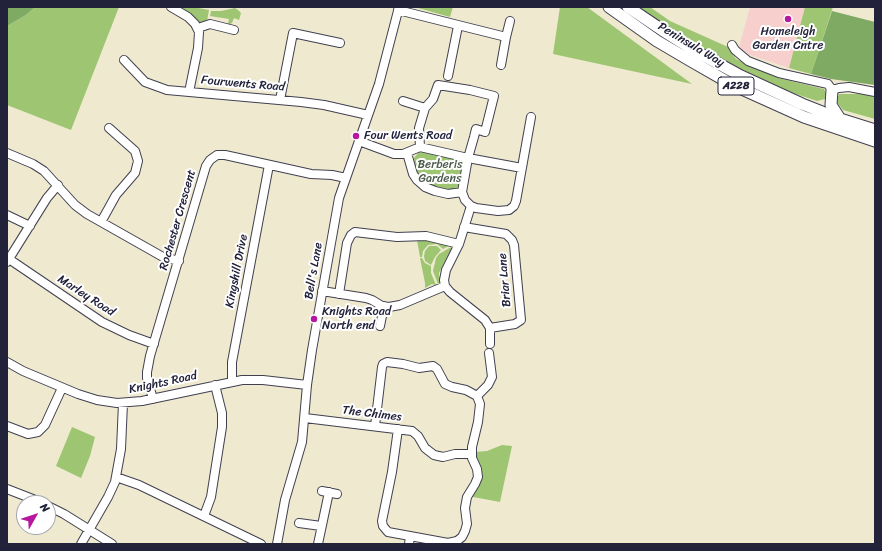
<!DOCTYPE html>
<html>
<head>
<meta charset="utf-8">
<style>
  body { margin:0 }
  #map { position:relative; width:882px; height:551px; overflow:hidden; background:#eee9cf; font-family:Sriracha,sans-serif }
  canvas { display:block }
  .frame { position:absolute; inset:0; border:8px solid #22223b; pointer-events:none }
  .north { position:absolute; left:16px; top:495px; width:40px; height:40px; box-sizing:border-box; background:#fff; border:1px solid #a7a7b1; border-radius:50%; rotate:51deg; font-size:11px; font-weight:700; line-height:16px; text-align:center; color:#22223b }
  .north::after { content:''; display:block; margin:auto; width:14px; height:18px; background:#b5179e; clip-path:polygon(50% 0,100% 100%,50% 72%,0 100%) }
</style>
</head>
<body>
<div id="map">
<canvas width="882" height="551"></canvas>
<div class="frame"></div>
<div class="north">N</div>
</div>
<script>
const context = document.querySelector('canvas').getContext('2d');
context.lineJoin = 'round';
function fill(path, color) { context.fillStyle = color; context.fill(path, 'evenodd'); }
const toPath = rows => new Path2D(rows.map(r => 'M' + r).join(''));
function trace(path, color, width, dash) { context.strokeStyle = color; context.lineWidth = width; context.lineCap = dash ? 'butt' : 'round'; context.setLineDash(dash || []); context.stroke(path); }
function write(font, color, halo, rows, align = 'center') {
  context.font = font + ' Sriracha,sans-serif'; context.lineWidth = 4; context.setLineDash([]); context.textBaseline = 'middle'; context.strokeStyle = halo; context.fillStyle = color; for (const [text, x, y, turn = 0] of rows) {
    context.save(); context.translate(x, y); context.rotate((+turn || 0) * Math.PI / 180); context.textAlign = isNaN(turn) ? turn : align; if (halo) context.strokeText(text, 0, 0); context.fillText(text, 0, 0); context.restore();
  }
}
fill(toPath([
  [750,7,805,7,789,68,738,51]
]), '#f7d0ce');
fill(toPath([
  [35,7,119,7,71,130,7,105,7,26,26,15],
  [184,7,193,7,209,10,207,21,200,22,197,21,191,14,183,9],
  [418,7,453,7,450,17,418,8],
  [560,7,587,7,692,84,553,54],
  [637,7,650,7,670,21,728,47,736,59,778,78,824,89,827,95,825,99,817,101,790,92,699,49],
  [805,7,833,7,811,74,789,68],
  [235,8,238,10,241,13,239,20,234,18,232,23,230,24,228,24,229,19,210,16,211,11,221,11],
  [839,94,862,94,875,97,875,119,843,110,836,101],
  [421,150,464,160,459,188,455,190,435,190,416,176,414,158],
  [415,238,431,241,451,245,443,249,437,244,428,245,423,251,422,257,420,257,417,240],
  [429,246,437,246,441,250,435,257,431,265,425,261,424,256,425,251],
  [453,246,453,251,449,253,439,273,439,276,441,279,441,283,438,284,433,271,436,258,439,254],
  [420,258,422,258,425,263,431,266,431,273,436,285,432,284,425,288,425,283],
  [72,427,95,437,90,456,81,478,56,466],
  [502,445,512,446,500,502,468,496,475,490,474,454,475,452,487,451]
]), '#9ec571');
fill(toPath([
  [7,7,35,7,26,15,7,26],
  [832,11,875,22,875,85,831,79,811,74]
]), '#7eaa63');
const minor = toPath([
  [171,7,188,17,195,24,199,32,198,48,189,92],
  [398,10,506,37,501,65],
  [198,28,210,24,234,30],
  [506,37,510,21],
  [732,45,735,50,748,61,779,73,828,84,832,90,839,88,849,87,875,92],
  [124,60,145,82,167,90,301,102,324,105,368,115],
  [448,76,458,26],
  [280,100,293,33,340,43],
  [403,101,425,108],
  [359,141,394,154,403,154,420,147,468,158,522,168],
  [420,147,419,128,425,108,433,99,438,85,470,90,494,96,485,132,476,129,474,137,468,158,462,192,465,200,471,206,476,208,498,211,509,210,514,206,516,201,531,117],
  [7,153,33,164,44,171,75,205,87,214,163,257,179,261],
  [407,153,413,174,417,180,425,187,435,191,448,194,462,192],
  [471,206,459,244,446,270,444,280,445,286,450,292,485,320,490,328,490,344],
  [7,215,30,226],
  [101,222,116,195,135,173,138,161,135,151,109,128],
  [464,227,506,234,512,240,514,245,521,320,515,324,490,328],
  [9,259,102,322,129,335,154,344],
  [7,262,47,198,58,185],
  [322,291,366,298,372,300,382,306,389,307,400,305,445,286],
  [339,294,347,243,351,235,355,232,397,237,426,236,459,244],
  [380,326,384,306],
  [7,362,23,371,78,394,97,400,117,403,142,401,242,380,263,380,307,385],
  [232,381,232,362,269,165],
  [153,399,147,378,147,372,150,356,206,166,210,160,217,155,225,155,311,174,332,175,346,178],
  [305,418,412,431,418,436,425,448,434,455,443,457,455,454,472,454],
  [7,426,28,434,38,432,45,425,62,388],
  [375,426,382,367,383,364,387,362,403,364,419,368,433,366,437,369,445,384,452,387,466,390,477,396],
  [398,429,392,472,382,521,383,526,388,532,410,536,448,543,457,541,462,537,465,531,467,524,465,508,467,497,475,484,478,477,477,469,472,458,472,447,478,422,480,404,477,396,488,385,492,377,489,353],
  [116,477,139,485,261,544],
  [7,489,43,503],
  [322,491,337,494],
  [48,506,64,514,112,544],
  [204,516,211,497,222,427,222,413,215,385],
  [299,523,321,526],
  [81,544,108,497,115,482,121,449,123,403],
  [277,544,285,500,302,442,307,385,312,350,339,198,379,84,399,7],
  [318,544,329,492],
  [409,544,410,536]
]);
const major = toPath([
  [609,7,657,41,691,61,733,85,804,117,875,141],
  [628,7,662,30,697,52,741,76,802,104,840,119,875,130],
  [832,90,831,105,840,119]
]);
trace(minor, '#414051', 10);
trace(major, '#414051', 13);
trace(minor, '#fff', 8);
trace(major, '#fff', 11);
for (const [x, y, r, color] of [
  [788,19,4,"#b5179e"],
  [356,136,4,"#b5179e"],
  [314,319,4,"#b5179e"]
]) { const dot = new Path2D(); dot.arc(x, y, r, 0, 2 * Math.PI); context.fillStyle = color; context.fill(dot); trace(dot, '#fff', 1.5); }
for (const [x, y, w] of [
  [736,86,36]
]) { const box = new Path2D(); box.roundRect(x - w / 2, y - 9, w, 18, 3); context.fillStyle = '#fff'; context.fill(box); trace(box, '#22223b', 1); }
write('bold 11px', '#22223b', null, [
  ["A228",736,86]
]);
write('12px', '#22223b', '#fff', [
  ["Homeleigh",788,32,"center"],
  ["Garden Cntre",788,46,"center"],
  ["Four Wents Road",364,136],
  ["Knights Road",322,312],
  ["North end",322,326]
], 'left');
write('12px', '#22223b', '#fff', [
  ["Peninsula Way",691,45,31],
  ["Fourwents Road",243,84,5],
  ["Rochester Crescent",178,220,-74],
  ["Kingshill Drive",237,271,-79],
  ["Bell's Lane",314,271,-80],
  ["Briar Lane",505,280,-95],
  ["Marley Road",86,296,33],
  ["Knights Road",163,383,-12],
  ["The Chimes",372,414,7]
]);
write('12px', '#4d5b4e', '#fff', [
  ["Berberis",440,165],
  ["Gardens",440,179]
]);
</script>
</body>
</html>
